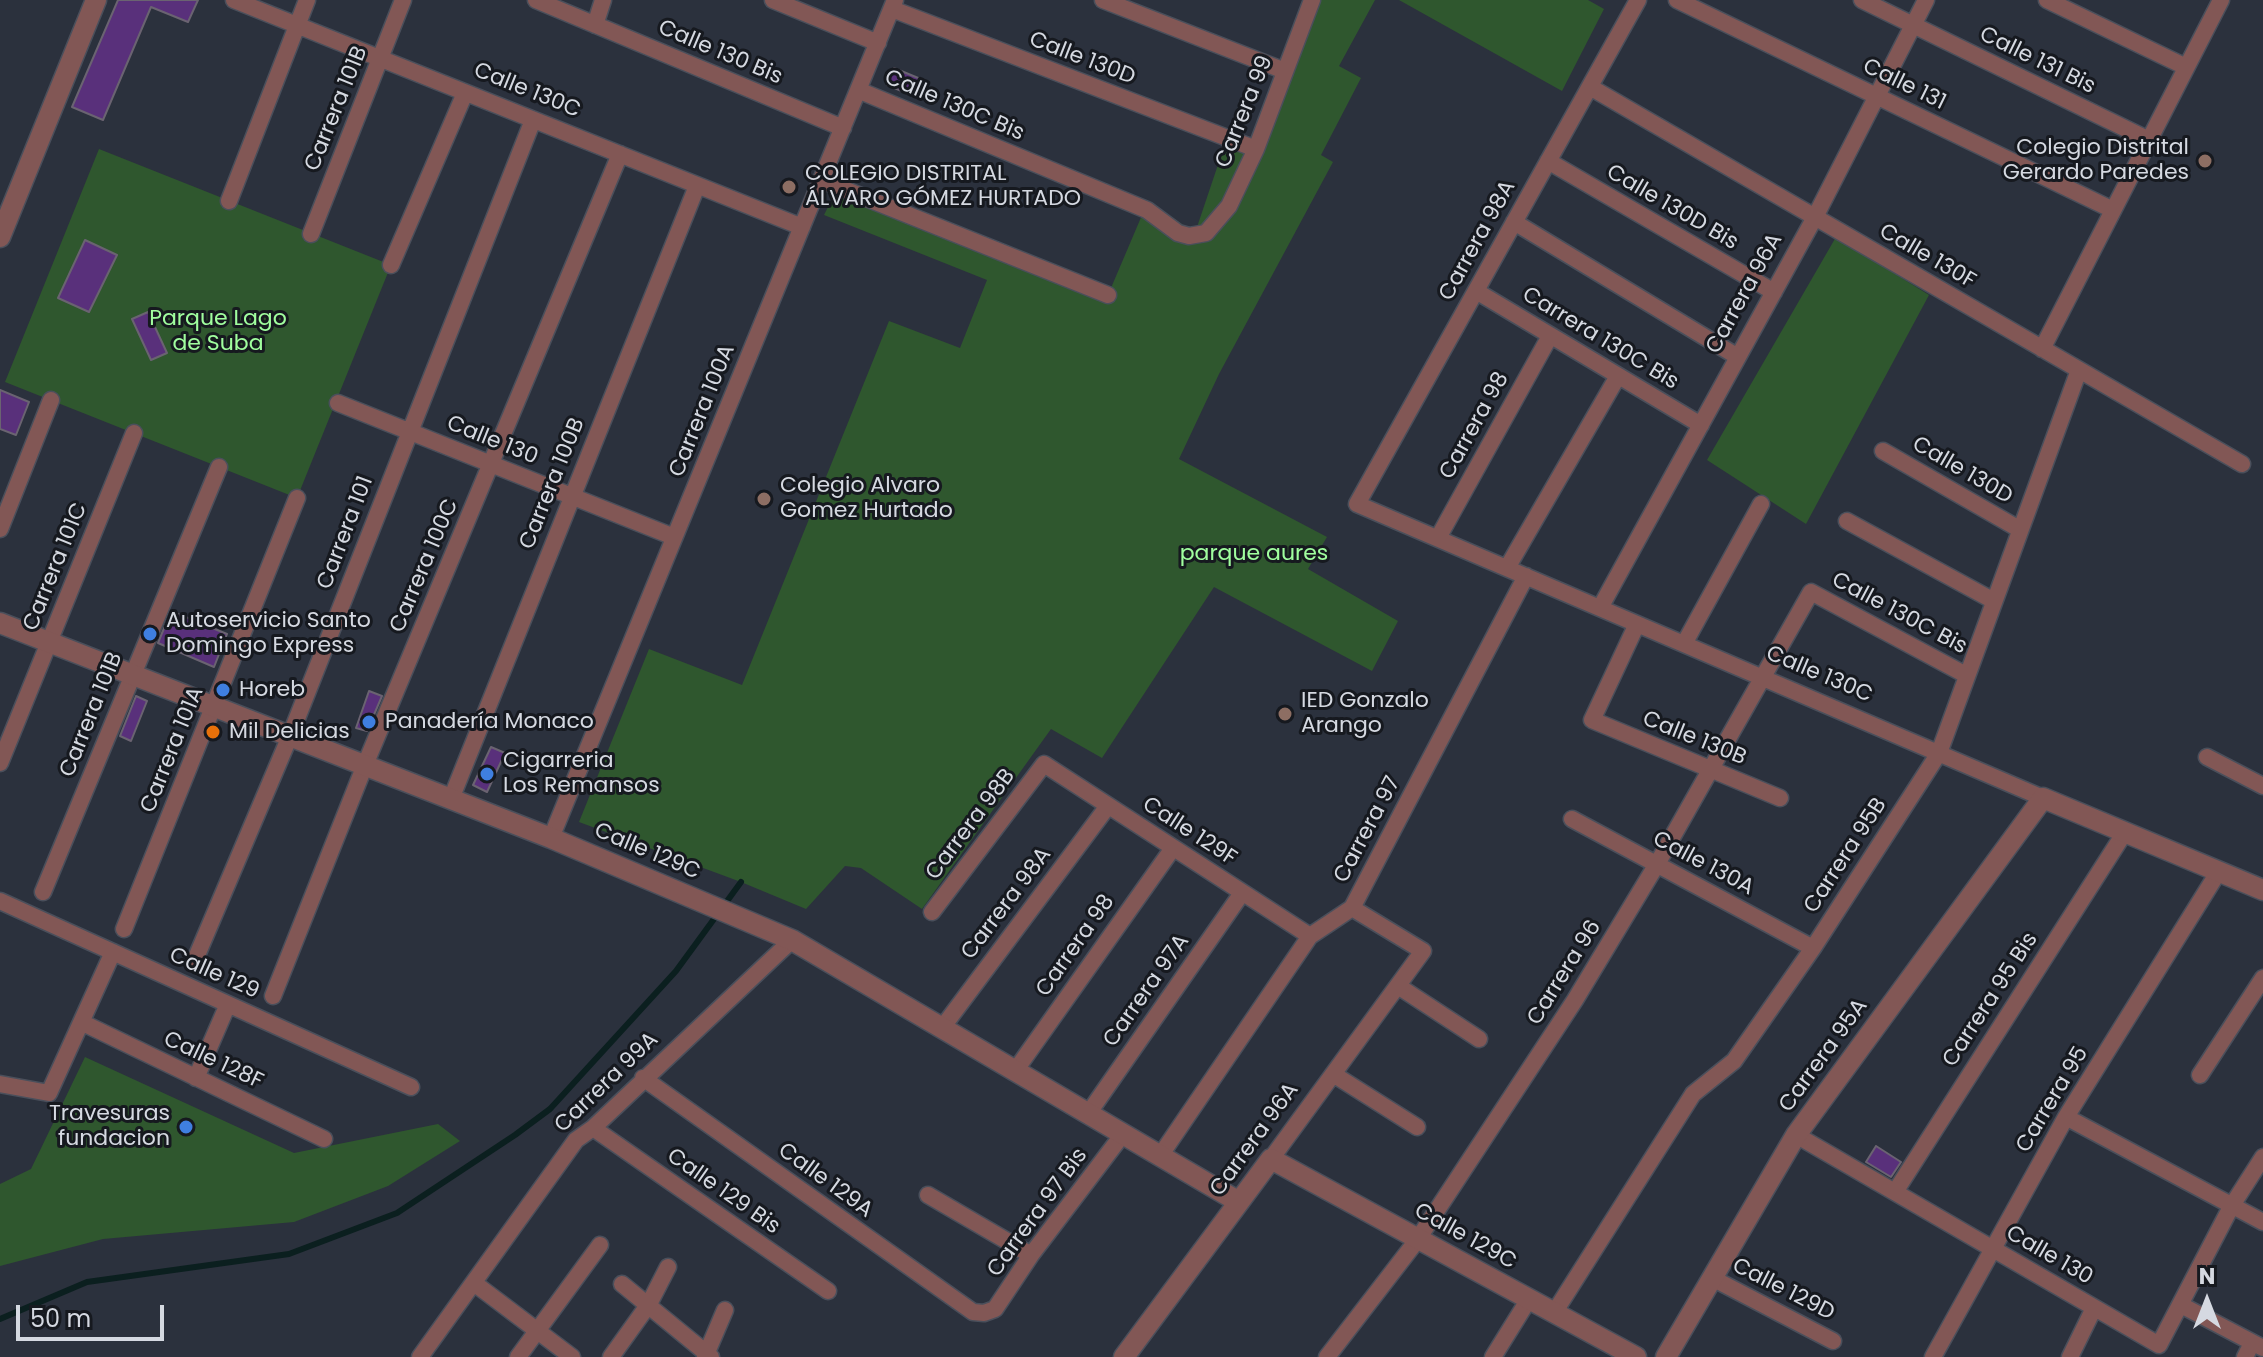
<!DOCTYPE html>
<html>
<head>
<meta charset="utf-8">
<style>
  body { margin:0 }
  #map { position:relative; width:2263px; height:1357px; overflow:hidden; background:#2b313d; font-family:Poppins,sans-serif }
  canvas { display:block }
  .north { position:absolute; left:2167px; top:1261px; width:80px; height:80px; -webkit-text-stroke:6px #16191f; paint-order:stroke; rotate:0deg; font-size:22px; font-weight:700; line-height:32px; text-align:center; color:#d5d9e1 }
  .north::after { content:''; display:block; margin:auto; width:28px; height:36px; background:#d5d9e1; clip-path:polygon(50% 0,100% 100%,50% 72%,0 100%) }
  .scale { position:absolute; left:16px; top:1305px; width:148px; height:36px; box-sizing:border-box; border:4px solid #d5d9e1; border-top:0; padding-left:10px; font-size:24px; line-height:28px; white-space:nowrap; color:#d5d9e1; -webkit-text-stroke:6px #16191f; paint-order:stroke }
</style>
</head>
<body>
<div id="map">
<canvas width="2263" height="1357"></canvas>
<div class="north">N</div>
<div class="scale">50 m</div>
</div>
<script>
const context = document.querySelector('canvas').getContext('2d');
context.lineJoin = 'round';
function fill(path, color) { context.fillStyle = color; context.fill(path, 'evenodd'); }
const toPath = rows => new Path2D(rows.map(r => 'M' + r).join(''));
function trace(path, color, width, dash) { context.strokeStyle = color; context.lineWidth = width; context.lineCap = dash ? 'butt' : 'round'; context.setLineDash(dash || []); context.stroke(path); }
function write(font, color, halo, rows, align = 'center') {
  context.font = font + ' Poppins,sans-serif'; context.lineWidth = 6; context.setLineDash([]); context.textBaseline = 'middle'; context.strokeStyle = halo; context.fillStyle = color; for (const [text, x, y, turn = 0] of rows) {
    context.save(); context.translate(x, y); context.rotate((+turn || 0) * Math.PI / 180); context.textAlign = isNaN(turn) ? turn : align; if (halo) context.strokeText(text, 0, 0); context.fillText(text, 0, 0); context.restore();
  }
}
fill(toPath([
  [1312,0,1375,0,1339,66,1361,78,1321,155,1333,162,1219,374,1179,459,1327,537,1308,569,1398,621,1372,671,1214,587,1102,758,1051,729,922,909,861,868,845,866,806,909,741,882,579,822,649,649,742,685,889,321,960,348,987,280,824,215,838,187,1108,295,1148,201,1195,233,1227,138,1255,149],
  [1399,0,1588,0,1604,9,1562,91],
  [99,149,391,265,297,498,5,382],
  [1836,237,1929,295,1806,524,1707,460],
  [85,1057,294,1153,438,1124,460,1141,388,1186,294,1222,103,1239,0,1266,0,1184,31,1169]
]), '#2f572e');
trace(toPath([
  [0,1319,87,1282,289,1254,397,1213,515,1135,550,1109,676,971,741,882]
]), '#0b1f1f', 6);
const building = toPath([
  [118,0,198,0,188,22,151,7,103,120,72,107,118,0],
  [894,68,928,82,921,99,887,85,894,68],
  [85,240,117,255,89,312,58,298,85,240],
  [148,312,167,353,151,360,132,319,148,312],
  [0,390,29,402,16,435,0,429,0,390],
  [171,611,227,634,214,667,158,643,171,611],
  [369,691,382,696,367,731,356,728,369,691],
  [136,696,147,701,131,741,120,736,136,696],
  [491,747,505,753,487,792,473,785,491,747],
  [1876,1146,1901,1162,1891,1177,1866,1162,1876,1146]
]);
fill(building, '#59307b');
trace(building, '#6a6371', 2);
const minor = toPath([
  [234,0,802,227],
  [536,0,843,128],
  [773,0,878,43],
  [1103,0,1285,71],
  [1638,0,1357,504,2043,798],
  [1677,0,2113,210],
  [1862,0,2149,140],
  [2047,0,2186,67],
  [892,9,1256,149],
  [595,25,603,0],
  [1590,87,2242,464],
  [858,90,1147,210,1178,233,1189,236,1206,233,1229,206,1256,149,1312,0],
  [1548,161,1774,292],
  [821,180,1108,295],
  [229,201,307,0],
  [1514,222,1738,357],
  [311,234,403,0],
  [391,265,465,93],
  [1476,291,1701,425],
  [2042,349,2221,0],
  [338,403,674,537],
  [1883,451,2019,529],
  [1847,521,1994,601],
  [0,529,51,400],
  [1438,538,1550,336],
  [1507,568,1618,376],
  [1600,608,1815,217,1926,0],
  [1637,624,1592,720,1780,798],
  [1684,644,1761,504],
  [2207,757,2263,786],
  [0,763,134,433],
  [451,799,697,186],
  [1572,819,1813,948],
  [551,838,895,0],
  [43,892,219,467],
  [0,901,411,1087],
  [932,912,1044,764,1310,936],
  [124,929,297,498],
  [195,960,290,736,533,120],
  [1398,986,1479,1039],
  [273,996,365,765,620,154],
  [83,1023,324,1139],
  [942,1028,1108,806],
  [1015,1071,1173,848],
  [1333,1074,1417,1127],
  [2200,1075,2263,978],
  [196,1078,228,1004],
  [643,1078,973,1312,984,1313,995,1309,1031,1255,1123,1134],
  [0,1084,49,1093,113,952],
  [1088,1114,1242,893],
  [2066,1117,2263,1222],
  [593,1128,828,1291],
  [1796,1135,2159,1345,2231,1207,2263,1157],
  [1160,1156,1310,936,1352,908,1526,576],
  [1271,1159,1423,951,1352,908],
  [1895,1192,2125,832],
  [928,1195,1031,1255],
  [1712,1278,1833,1341],
  [474,1283,572,1357],
  [622,1284,711,1357],
  [2181,1305,2263,1348],
  [1554,1313,1693,1094,1734,1061,1813,948,1939,753,2079,370],
  [420,1357,576,1140,593,1128,792,940],
  [518,1357,600,1245],
  [611,1357,649,1304,668,1267],
  [705,1357,725,1310],
  [1327,1357,1418,1239,1575,1000,1657,864,1811,592,1966,675],
  [1493,1357,1529,1299],
  [1933,1357,2066,1117,2219,871],
  [2070,1357,2094,1308],
  [2245,1357,2252,1343]
]);
const tertiary = toPath([
  [0,237,96,0],
  [0,623,551,838,792,940,1239,1202],
  [1124,1357,1271,1159,1636,1357],
  [1666,1357,1796,1135,2043,798,2263,890]
]);
trace(minor, '#4a4f5b', 19);
trace(tertiary, '#4a4f5b', 23);
trace(minor, '#825755', 16);
trace(tertiary, '#825755', 20);
for (const [x, y, r, color] of [
  [2205,161,8,"#8d6e63"],
  [789,187,8,"#8d6e63"],
  [764,499,8,"#8d6e63"],
  [150,634,8,"#3f7fe0"],
  [223,690,8,"#3f7fe0"],
  [1285,714,8,"#8d6e63"],
  [369,722,8,"#3f7fe0"],
  [213,732,8,"#e8710a"],
  [487,774,8,"#3f7fe0"],
  [186,1127,8,"#3f7fe0"]
]) { const dot = new Path2D(); dot.arc(x, y, r, 0, 2 * Math.PI); context.fillStyle = color; context.fill(dot); trace(dot, '#16191f', 3); }
write('22px', '#d5d9e1', '#16191f', [
  ["Calle 130 Bis",720,53,23],
  ["Calle 130D",1082,59,21],
  ["Calle 131 Bis",2037,61,26],
  ["Calle 131",1904,85,26],
  ["Calle 130C",527,91,22],
  ["Calle 130C Bis",954,106,23],
  ["Carrera 101B",337,109,-68],
  ["Carrera 99",1245,112,-68],
  ["Calle 130D Bis",1672,208,30],
  ["Carrera 98A",1478,241,-61],
  ["Calle 130F",1927,257,30],
  ["Carrera 96A",1745,294,-61],
  ["Carrera 130C Bis",1600,339,31],
  ["Carrera 100A",703,411,-68],
  ["Carrera 98",1475,426,-61],
  ["Calle 130",492,441,22],
  ["Calle 130D",1962,471,30],
  ["Carrera 100B",553,484,-68],
  ["Carrera 101",346,533,-69],
  ["Carrera 100C",425,566,-67],
  ["Carrera 101C",56,567,-68],
  ["Calle 130C Bis",1899,614,28],
  ["Calle 130C",1819,675,23],
  ["Carrera 101B",92,715,-68],
  ["Calle 130B",1694,739,22],
  ["Carrera 101A",173,750,-68],
  ["Carrera 98B",971,825,-53],
  ["Carrera 97",1368,830,-62],
  ["Calle 129F",1189,832,33],
  ["Calle 129C",647,852,23],
  ["Carrera 95B",1846,856,-57],
  ["Calle 130A",1703,864,28],
  ["Carrera 98A",1007,904,-53],
  ["Carrera 98",1076,946,-55],
  ["Carrera 96",1565,973,-58],
  ["Calle 129",214,974,24],
  ["Carrera 97A",1147,991,-55],
  ["Carrera 95 Bis",1991,1000,-57],
  ["Carrera 95A",1824,1056,-54],
  ["Calle 128F",213,1061,25],
  ["Carrera 99A",607,1083,-44],
  ["Carrera 95",2053,1100,-59],
  ["Carrera 96A",1255,1140,-54],
  ["Calle 129A",825,1181,36],
  ["Calle 129 Bis",723,1192,35],
  ["Carrera 97 Bis",1038,1213,-54],
  ["Calle 129C",1465,1237,29],
  ["Calle 130",2049,1256,30],
  ["Calle 129D",1783,1290,27]
]);
write('22px', '#d5d9e1', '#16191f', [
  ["Colegio Distrital",2189,148,"right"],
  ["Gerardo Paredes",2189,173,"right"],
  ["COLEGIO DISTRITAL",805,174],
  ["ÁLVARO GÓMEZ HURTADO",805,199],
  ["Colegio Alvaro",780,486],
  ["Gomez Hurtado",780,511],
  ["Autoservicio Santo",166,621],
  ["Domingo Express",166,646],
  ["Horeb",239,690],
  ["IED Gonzalo",1301,701],
  ["Arango",1301,726],
  ["Panadería Monaco",385,722],
  ["Mil Delicias",229,732],
  ["Cigarreria",503,761],
  ["Los Remansos",503,786],
  ["Travesuras",170,1114,"right"],
  ["fundacion",170,1139,"right"]
], 'left');
write('22px', '#a0fe9e', '#16191f', [
  ["Parque Lago",218,319],
  ["de Suba",218,344],
  ["parque aures",1254,554]
]);
</script>
</body>
</html>
